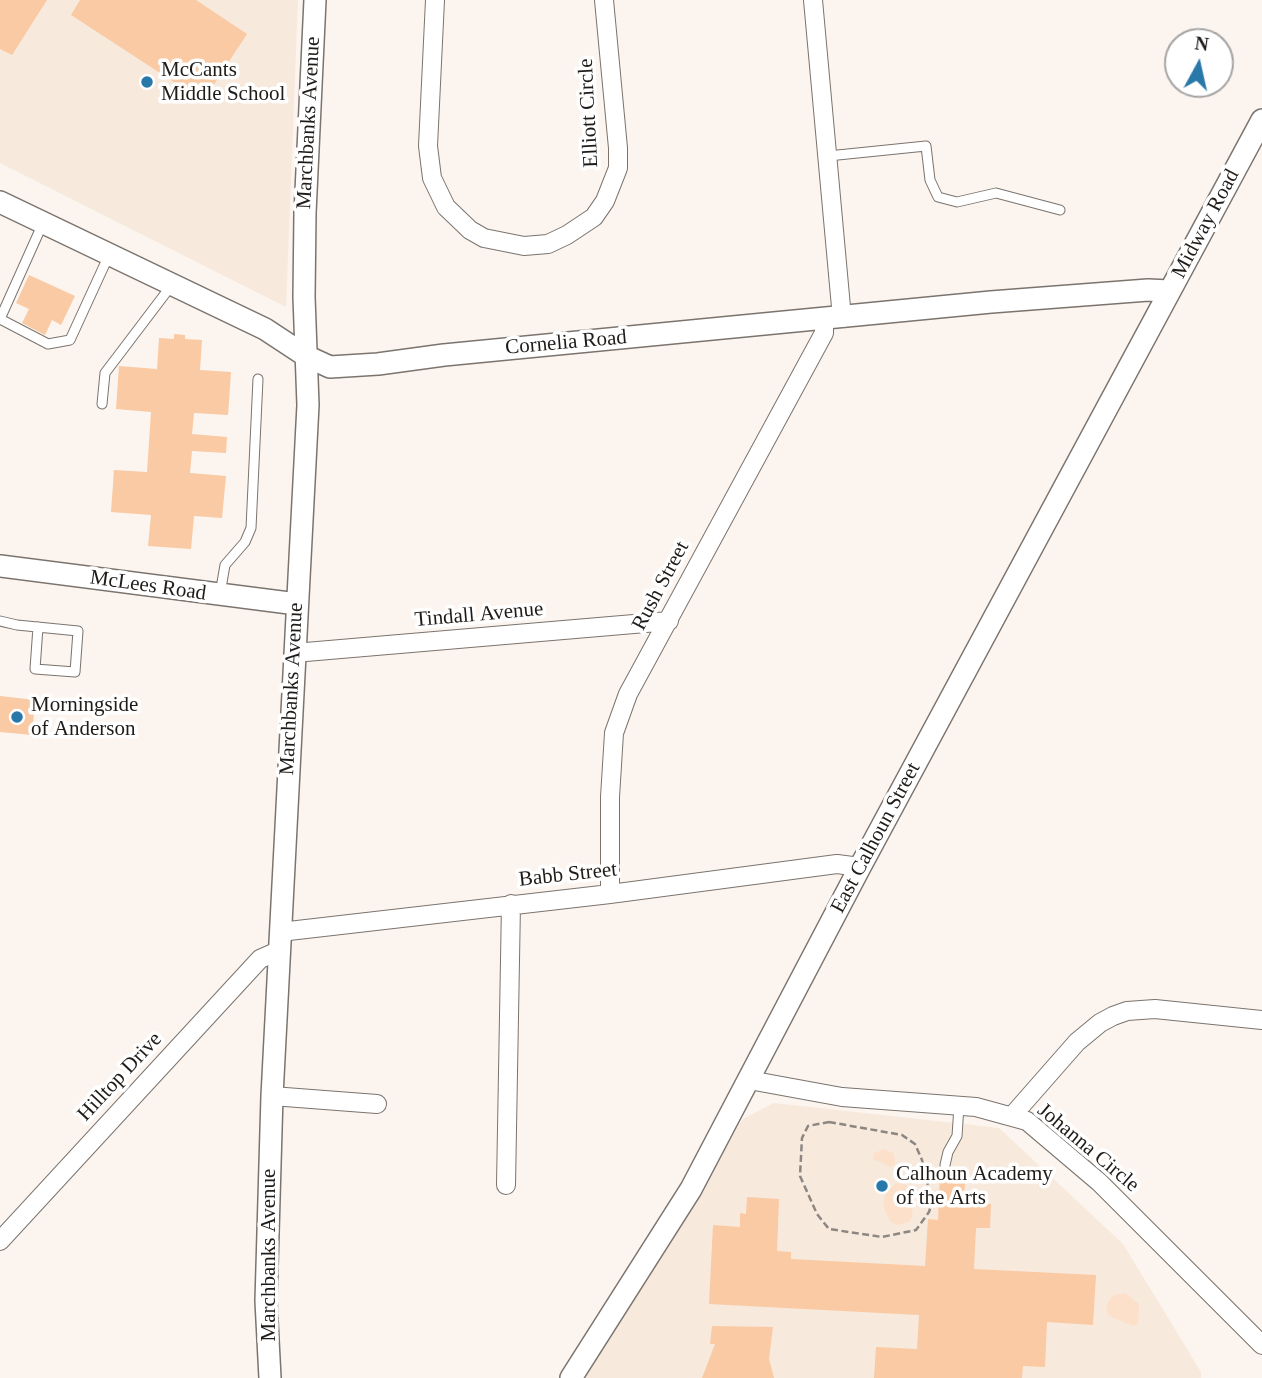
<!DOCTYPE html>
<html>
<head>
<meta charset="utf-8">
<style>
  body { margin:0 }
  #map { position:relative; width:1262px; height:1378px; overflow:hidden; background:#fcf4ee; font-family:Georgia,serif }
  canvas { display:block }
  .north { position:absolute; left:1164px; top:28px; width:70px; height:70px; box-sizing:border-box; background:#fff; border:2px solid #a5a4a3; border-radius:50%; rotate:8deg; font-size:19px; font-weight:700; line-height:28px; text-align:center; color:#1e1b19 }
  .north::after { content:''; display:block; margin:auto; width:24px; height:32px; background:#2978aa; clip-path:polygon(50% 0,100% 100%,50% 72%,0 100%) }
</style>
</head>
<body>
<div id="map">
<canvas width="1262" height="1378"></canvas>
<div class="north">N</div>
</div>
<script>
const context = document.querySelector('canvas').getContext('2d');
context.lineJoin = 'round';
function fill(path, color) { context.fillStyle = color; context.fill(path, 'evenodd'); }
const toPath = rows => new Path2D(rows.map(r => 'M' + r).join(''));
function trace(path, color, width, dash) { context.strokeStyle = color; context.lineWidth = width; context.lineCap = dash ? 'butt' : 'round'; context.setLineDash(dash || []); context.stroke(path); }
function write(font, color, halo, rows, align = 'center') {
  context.font = font + ' Georgia,serif'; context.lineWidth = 7; context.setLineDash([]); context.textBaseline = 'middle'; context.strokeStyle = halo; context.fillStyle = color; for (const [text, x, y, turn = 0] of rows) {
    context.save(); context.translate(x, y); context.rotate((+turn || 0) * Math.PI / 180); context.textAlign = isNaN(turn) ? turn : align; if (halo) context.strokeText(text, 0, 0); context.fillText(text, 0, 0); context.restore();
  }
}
fill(toPath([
  [0,0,298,0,286,307,0,163],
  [774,1103,999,1128,1123,1244,1201,1372,1201,1378,585,1378,743,1119]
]), '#f8e9dd');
fill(toPath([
  [885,1149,894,1154,895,1163,891,1167,873,1159,874,1153],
  [901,1182,911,1188,914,1193,912,1217,909,1222,897,1225,890,1221,883,1206,885,1195,895,1184],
  [1125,1293,1139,1304,1138,1324,1133,1326,1108,1315,1106,1307,1112,1296]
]), '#fce0c9');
fill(toPath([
  [0,0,47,0,12,55,0,49],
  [80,0,196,0,247,34,203,101,71,15],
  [29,275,75,296,61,325,52,320,45,335,22,323,29,309,16,303],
  [174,334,185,335,185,339,202,340,200,370,231,372,228,415,194,413,192,434,227,437,226,453,192,451,190,473,226,476,222,518,194,516,191,549,148,546,151,515,111,512,114,470,147,472,151,412,116,409,119,366,157,369,159,338,174,339],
  [0,696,35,700,32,735,0,732],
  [940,1174,954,1174,954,1181,965,1182,964,1202,991,1204,990,1228,976,1228,974,1269,1096,1275,1093,1325,1047,1322,1045,1367,1023,1366,1022,1378,874,1378,876,1347,917,1349,919,1315,709,1304,713,1225,740,1227,740,1213,746,1214,747,1197,779,1199,777,1251,791,1252,791,1259,925,1266,928,1219,938,1220],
  [712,1326,773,1327,769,1359,774,1378,702,1378,715,1344,710,1344]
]), '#f9caa3');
const service = toPath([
  [828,156,926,146,930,180,938,197,957,202,996,193,1060,210],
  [43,223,0,319,48,344,70,340,109,255],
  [102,404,105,373,171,286],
  [220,594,225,565,245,542,251,528,258,379],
  [0,621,17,625,78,631,75,672,35,669,38,627],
  [945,1165,948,1152,957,1136,959,1106]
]);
const minor = toPath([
  [435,0,428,146,432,178,446,207,470,230,484,238,524,246,548,244,567,235,594,217,605,201,618,168,618,148,604,0],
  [813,0,842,318],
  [294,653,669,621],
  [610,894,610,797,614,733,628,694,824,333,824,320],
  [280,932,610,894,837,864,860,867],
  [749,1080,842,1097,976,1107,1027,1121,1099,1182,1262,1345],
  [272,1096,377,1104],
  [1012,1116,1077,1042,1100,1023,1113,1016,1127,1011,1155,1009,1262,1020],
  [506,1185,511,904],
  [0,1241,260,959,278,951]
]);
const tertiary = toPath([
  [0,202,265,329,306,356,330,367,378,364,444,355,991,302,1148,290,1170,291],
  [0,566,297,604],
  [270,1378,266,1301,272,1096,308,405,304,297,305,213,315,0],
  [571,1378,691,1189,860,867,1262,120]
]);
trace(service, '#7b746e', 11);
trace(minor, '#7b746e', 20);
trace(tertiary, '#7b746e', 24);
trace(toPath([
  [829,1122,902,1135,915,1144,922,1160,932,1202,929,1212,916,1230,882,1237,829,1229,817,1214,800,1176,802,1138,808,1126,829,1122]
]), '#8c8783', 2.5, [7, 3.5]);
trace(service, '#fff', 9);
trace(minor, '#fff', 18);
trace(tertiary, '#fff', 21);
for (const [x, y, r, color] of [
  [147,82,7,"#2978aa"],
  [17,717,7,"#2978aa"],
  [882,1186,7,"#2978aa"]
]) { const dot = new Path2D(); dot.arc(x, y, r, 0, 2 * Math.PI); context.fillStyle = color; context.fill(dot); trace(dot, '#fff', 2.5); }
write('21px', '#1e1b19', '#fff', [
  ["McCants",161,70],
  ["Middle School",161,94],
  ["Morningside",31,705],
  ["of Anderson",31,729],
  ["Calhoun Academy",896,1174],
  ["of the Arts",896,1198]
], 'left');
write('21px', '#1e1b19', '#fff', [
  ["Elliott Circle",589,113,-93],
  ["Marchbanks Avenue",309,123,-87],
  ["Midway Road",1206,224,-62],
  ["Cornelia Road",566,343,-5],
  ["McLees Road",148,586,8],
  ["Rush Street",661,586,-62],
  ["Tindall Avenue",479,615,-5],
  ["Marchbanks Avenue",292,689,-87],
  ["East Calhoun Street",876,838,-62],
  ["Babb Street",568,875,-6],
  ["Hilltop Drive",120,1077,-47],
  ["Johanna Circle",1088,1148,40],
  ["Marchbanks Avenue",269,1255,-90]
]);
</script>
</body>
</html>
